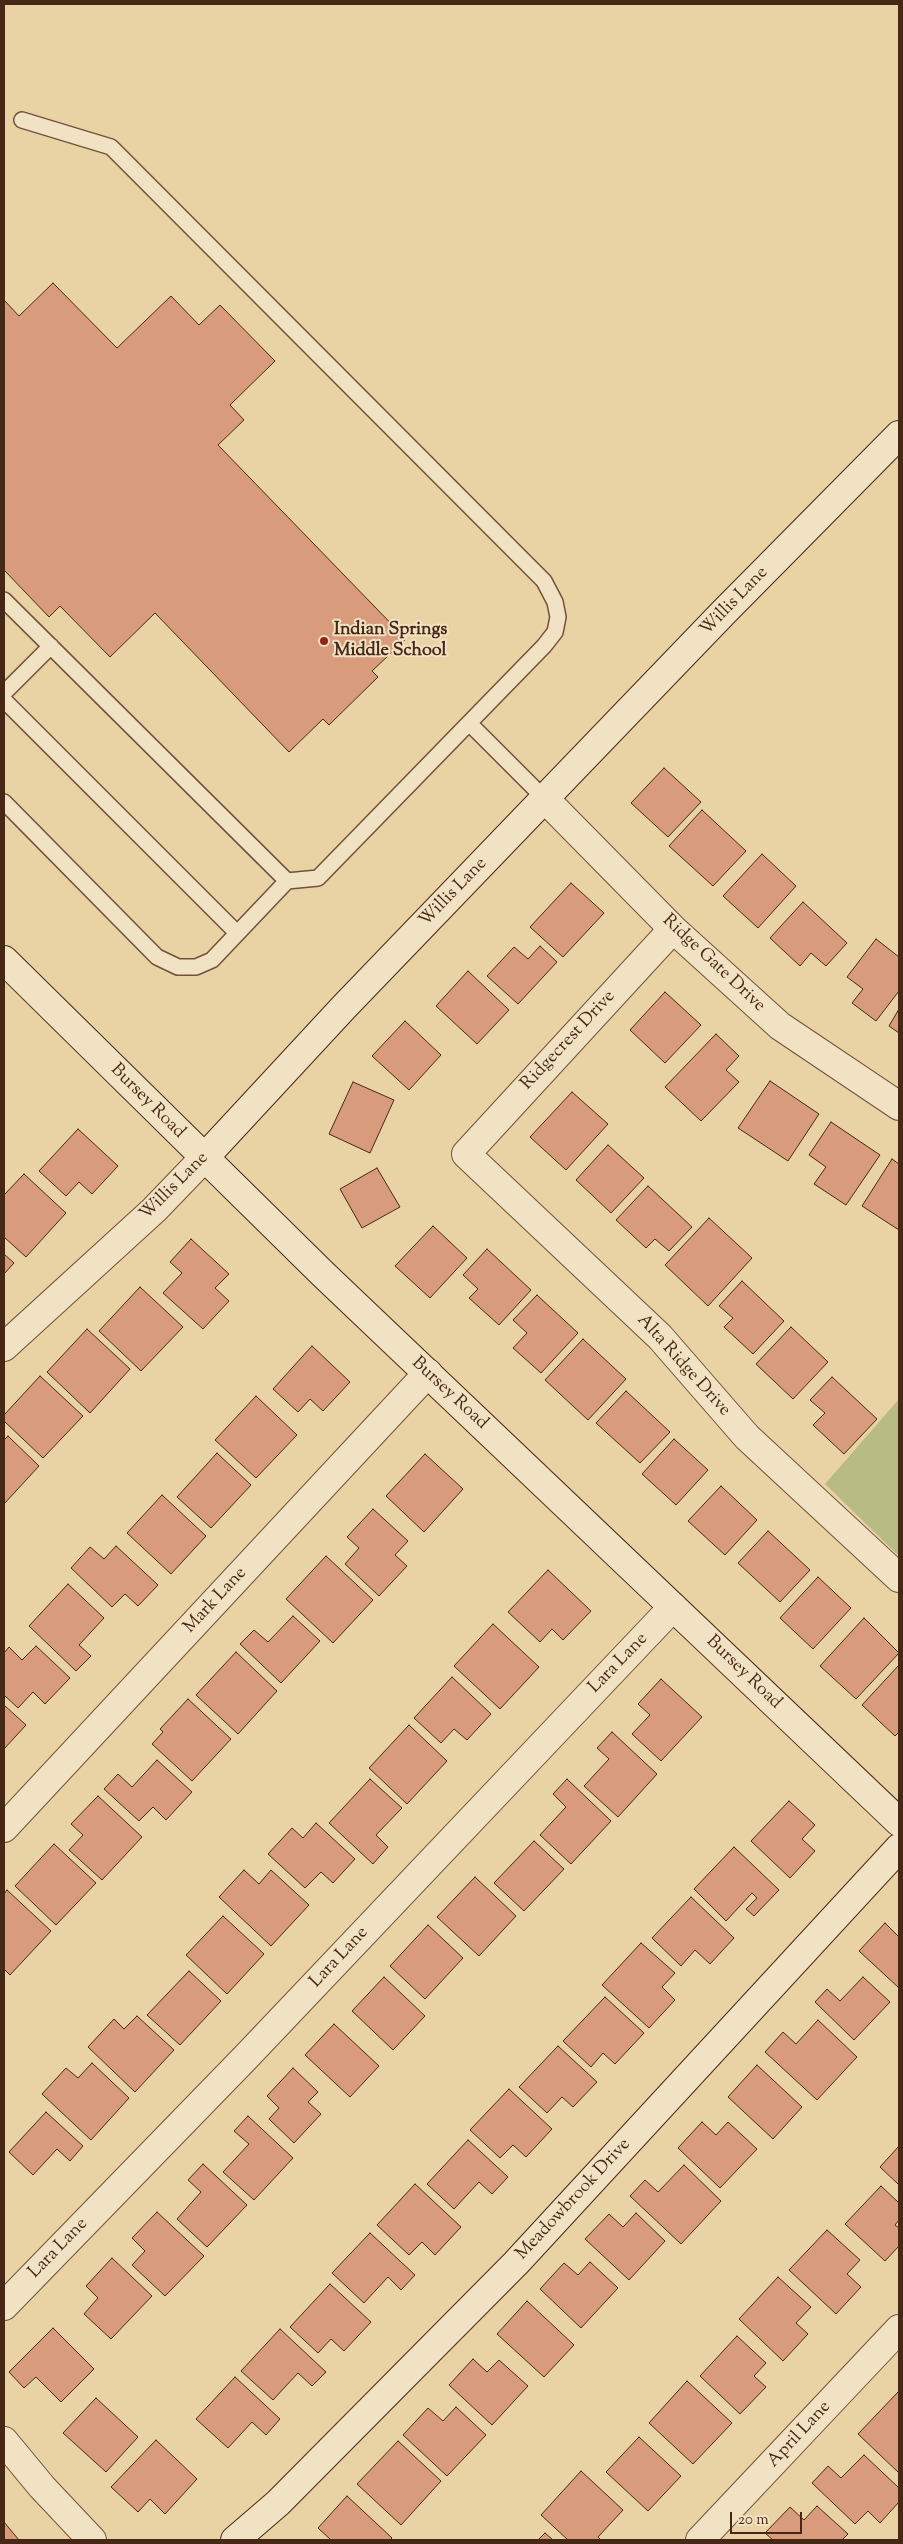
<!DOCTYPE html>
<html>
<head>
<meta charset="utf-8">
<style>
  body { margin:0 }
  #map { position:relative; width:903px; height:2544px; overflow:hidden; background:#e9d2a4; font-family:"Sorts Mill Goudy",serif }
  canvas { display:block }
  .frame { position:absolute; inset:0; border:5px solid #472816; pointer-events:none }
  .scale { position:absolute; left:730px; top:2512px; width:72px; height:22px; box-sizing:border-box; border:2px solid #472816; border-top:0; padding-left:6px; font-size:15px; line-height:18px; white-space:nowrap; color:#472816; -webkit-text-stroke:4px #f1e2c4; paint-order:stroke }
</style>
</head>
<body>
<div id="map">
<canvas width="903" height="2544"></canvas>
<div class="frame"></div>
<div class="scale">20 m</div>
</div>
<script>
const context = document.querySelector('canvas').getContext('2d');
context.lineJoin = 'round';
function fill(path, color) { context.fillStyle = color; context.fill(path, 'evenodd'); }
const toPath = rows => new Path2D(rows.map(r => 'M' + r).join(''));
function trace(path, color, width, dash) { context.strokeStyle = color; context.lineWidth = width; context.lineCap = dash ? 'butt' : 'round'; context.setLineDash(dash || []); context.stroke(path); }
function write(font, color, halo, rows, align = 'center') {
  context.font = font + ' "Sorts Mill Goudy",serif'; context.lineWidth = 4; context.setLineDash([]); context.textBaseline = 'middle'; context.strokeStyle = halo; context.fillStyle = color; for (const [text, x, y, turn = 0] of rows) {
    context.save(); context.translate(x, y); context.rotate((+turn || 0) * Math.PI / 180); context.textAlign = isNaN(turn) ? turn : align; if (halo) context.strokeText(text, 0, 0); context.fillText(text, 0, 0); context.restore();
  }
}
fill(toPath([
  [899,1399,899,1556,825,1484]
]), '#b9bb84');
const building = toPath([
  [53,283,117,348,171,296,199,325,220,305,275,361,230,405,244,420,218,445,406,639,372,671,378,677,329,725,323,719,289,752,155,613,110,657,60,606,49,617,4,570,4,300,19,316,53,283],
  [664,768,701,802,668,837,631,803,664,768],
  [702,810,746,851,713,886,669,846,702,810],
  [762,854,796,886,758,928,723,896,762,854],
  [571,883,604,913,563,957,530,927,571,883],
  [803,902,847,943,826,966,811,953,800,966,770,938,803,902],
  [876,939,899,957,899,991,876,1021,852,1003,863,989,847,977,876,939],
  [540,946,557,962,518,1004,487,976,514,947,528,959,540,946],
  [468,971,509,1010,477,1044,436,1006,468,971],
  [665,992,701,1025,665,1063,630,1030,665,992],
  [899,1009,899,1033,889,1026,899,1009],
  [405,1021,441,1055,409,1090,372,1056,405,1021],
  [716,1034,739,1056,726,1070,739,1082,701,1121,665,1087,716,1034],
  [770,1081,819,1114,788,1161,738,1128,770,1081],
  [353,1082,394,1100,370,1153,329,1134,353,1082],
  [572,1092,608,1124,566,1170,530,1137,572,1092],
  [831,1122,880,1155,846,1205,814,1184,826,1167,809,1155,831,1122],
  [78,1129,118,1166,92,1194,79,1182,66,1196,39,1171,78,1129],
  [608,1145,644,1178,611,1213,576,1180,608,1145],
  [892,1159,899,1164,899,1230,862,1206,892,1159],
  [377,1168,400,1207,362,1228,340,1189,377,1168],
  [24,1174,66,1213,26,1257,4,1237,4,1195,24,1174],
  [648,1186,692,1227,669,1251,655,1239,646,1248,616,1220,648,1186],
  [709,1218,752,1258,708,1306,665,1265,709,1218],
  [433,1226,467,1258,430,1298,395,1266,433,1226],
  [191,1239,229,1274,215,1288,229,1301,203,1329,163,1293,182,1273,170,1262,191,1239],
  [487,1249,531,1290,499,1325,469,1298,478,1289,463,1275,487,1249],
  [4,1254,14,1263,4,1274,4,1254],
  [742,1281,784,1321,753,1354,724,1327,733,1318,719,1306,742,1281],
  [140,1287,183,1327,141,1371,99,1331,140,1287],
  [537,1295,578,1333,541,1373,513,1348,527,1333,513,1320,537,1295],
  [791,1327,828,1362,793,1399,756,1364,791,1327],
  [87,1329,130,1369,90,1413,47,1372,87,1329],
  [583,1339,626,1379,588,1420,545,1380,583,1339],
  [312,1346,350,1382,323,1411,310,1399,298,1412,273,1389,312,1346],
  [40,1376,83,1416,43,1458,4,1421,4,1415,40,1376],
  [832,1377,877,1419,844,1454,813,1425,825,1413,810,1400,832,1377],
  [626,1391,670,1432,640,1463,596,1423,626,1391],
  [256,1396,297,1435,256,1478,215,1440,256,1396],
  [8,1436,39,1466,4,1504,4,1440,8,1436],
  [674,1439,708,1470,676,1505,642,1474,674,1439],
  [217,1453,251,1485,211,1528,177,1497,217,1453],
  [425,1454,463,1489,424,1532,386,1496,425,1454],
  [721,1486,757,1520,725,1555,688,1521,721,1486],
  [162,1495,206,1536,171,1574,127,1533,162,1495],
  [373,1509,408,1541,395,1555,407,1566,379,1596,345,1564,359,1548,347,1537,373,1509],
  [768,1531,810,1570,780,1602,738,1563,768,1531],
  [116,1546,158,1585,138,1606,125,1594,112,1607,71,1568,90,1547,104,1559,116,1546],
  [326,1556,373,1600,333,1643,286,1599,326,1556],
  [548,1570,591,1611,563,1640,552,1629,540,1642,508,1612,548,1570],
  [818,1577,851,1608,813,1649,780,1618,818,1577],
  [68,1584,104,1618,79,1645,91,1656,76,1671,29,1626,68,1584],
  [293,1616,320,1641,281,1683,240,1644,254,1630,268,1642,293,1616],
  [864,1618,899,1653,856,1699,820,1666,864,1618],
  [493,1624,539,1667,500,1709,454,1666,493,1624],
  [36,1646,70,1678,45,1704,33,1692,18,1708,4,1695,4,1653,9,1647,22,1660,36,1646],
  [236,1652,277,1691,238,1734,196,1695,236,1652],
  [899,1665,899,1732,895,1736,862,1705,899,1665],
  [452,1677,491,1714,467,1740,454,1729,441,1743,414,1718,452,1677],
  [661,1679,702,1717,661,1761,632,1734,650,1715,638,1704,661,1679],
  [188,1699,231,1739,192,1781,152,1744,163,1732,160,1729,188,1699],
  [4,1705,26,1725,4,1749,4,1705],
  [409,1725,447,1761,407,1804,369,1768,409,1725],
  [612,1732,657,1774,618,1817,584,1786,609,1759,597,1748,612,1732],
  [157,1760,192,1792,166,1820,153,1807,139,1821,104,1789,118,1774,132,1787,157,1760],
  [370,1779,402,1808,376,1835,388,1847,373,1864,329,1823,370,1779],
  [567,1779,611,1821,571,1864,540,1835,566,1807,553,1794,567,1779],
  [98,1796,142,1837,102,1880,69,1850,83,1835,71,1824,98,1796],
  [789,1801,815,1825,802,1839,815,1851,790,1878,751,1841,789,1801],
  [316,1823,355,1859,333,1883,321,1872,305,1888,268,1854,292,1828,303,1838,316,1823],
  [534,1841,564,1869,524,1911,494,1883,534,1841],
  [54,1844,96,1883,56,1925,15,1886,54,1844],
  [734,1847,779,1890,754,1916,746,1909,757,1898,752,1893,726,1921,694,1889,734,1847],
  [244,1870,259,1884,271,1870,309,1905,271,1946,219,1897,244,1870],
  [475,1877,516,1916,479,1956,437,1917,475,1877],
  [7,1890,51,1931,10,1975,4,1969,4,1894,7,1890],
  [691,1897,734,1938,710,1964,695,1950,681,1966,652,1938,691,1897],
  [223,1916,264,1954,227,1994,186,1955,223,1916],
  [885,1923,899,1937,899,1988,859,1951,885,1923],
  [428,1925,463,1958,425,1999,390,1966,428,1925],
  [641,1943,675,1973,662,1987,675,2000,649,2028,602,1985,641,1943],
  [189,1971,221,2001,180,2045,147,2015,189,1971],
  [384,1977,425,2016,393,2050,352,2011,384,1977],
  [863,1977,890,2002,854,2040,815,2002,827,1989,840,2001,863,1977],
  [605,1997,644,2033,615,2064,603,2053,591,2067,563,2041,605,1997],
  [137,2016,174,2050,135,2092,88,2047,114,2019,124,2029,137,2016],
  [818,2020,857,2057,817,2100,765,2052,783,2032,796,2044,818,2020],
  [334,2024,379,2066,350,2097,305,2055,334,2024],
  [558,2046,597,2082,573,2107,562,2097,547,2113,519,2087,558,2046],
  [92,2063,129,2098,91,2140,42,2094,66,2068,78,2078,92,2063],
  [757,2065,802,2107,773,2139,728,2097,757,2065],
  [293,2068,318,2092,308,2102,321,2114,294,2143,269,2119,279,2108,267,2096,293,2068],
  [509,2089,552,2129,526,2157,513,2145,500,2158,470,2130,509,2089],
  [46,2112,83,2146,70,2161,57,2149,33,2175,9,2152,46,2112],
  [248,2116,293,2158,254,2200,223,2172,249,2144,234,2131,248,2116],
  [702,2122,716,2135,728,2122,757,2149,720,2188,678,2148,702,2122],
  [468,2140,508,2177,492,2194,479,2182,454,2209,427,2184,468,2140],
  [899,2146,899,2185,880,2167,899,2146],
  [203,2164,247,2205,207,2247,177,2219,201,2192,188,2180,203,2164],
  [684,2165,721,2201,681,2244,630,2196,645,2180,658,2192,684,2165],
  [415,2184,461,2227,435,2255,422,2242,409,2255,377,2225,415,2184],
  [881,2186,899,2203,899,2220,895,2225,899,2228,899,2246,885,2261,845,2224,881,2186],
  [157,2212,204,2256,165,2296,132,2265,145,2251,132,2238,157,2212],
  [636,2213,665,2241,629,2280,585,2239,609,2214,623,2227,636,2213],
  [827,2230,860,2260,847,2274,861,2287,836,2314,789,2270,827,2230],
  [370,2233,415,2275,401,2290,388,2277,364,2303,332,2273,370,2233],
  [112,2258,152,2296,111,2339,84,2314,98,2298,86,2286,112,2258],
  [590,2262,618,2288,581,2328,540,2289,564,2263,578,2275,590,2262],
  [778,2277,811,2307,796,2323,808,2334,783,2361,739,2319,778,2277],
  [330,2284,371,2322,344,2351,331,2339,318,2353,290,2327,330,2284],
  [527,2301,574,2345,544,2377,497,2334,527,2301],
  [53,2328,94,2369,61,2402,36,2377,24,2388,9,2372,53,2328],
  [280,2329,326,2372,312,2386,298,2373,273,2400,241,2371,280,2329],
  [737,2336,766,2363,754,2376,766,2387,740,2414,700,2376,737,2336],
  [473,2359,487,2372,499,2360,528,2386,492,2425,449,2385,473,2359],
  [235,2377,280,2419,266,2435,252,2422,228,2448,196,2419,235,2377],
  [687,2381,732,2423,693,2464,649,2423,687,2381],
  [899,2391,899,2473,858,2434,899,2391],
  [96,2398,138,2437,106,2472,63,2433,96,2398],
  [456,2407,486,2435,447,2476,403,2435,428,2408,443,2421,456,2407],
  [639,2437,681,2476,648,2511,606,2472,639,2437],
  [156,2440,197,2479,165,2514,150,2499,138,2512,111,2487,156,2440],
  [398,2441,441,2481,401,2525,357,2484,398,2441],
  [864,2455,899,2488,899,2502,880,2523,868,2511,855,2524,812,2483,828,2466,841,2478,864,2455],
  [581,2471,623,2510,598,2537,601,2540,568,2540,541,2515,581,2471],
  [347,2496,392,2538,390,2540,331,2540,318,2528,347,2496],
  [817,2506,848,2534,842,2540,773,2540,765,2533,790,2507,804,2520,817,2506],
  [4,2522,19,2540,4,2540,4,2522],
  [545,2533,553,2540,538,2540,545,2533]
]);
fill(building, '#d89c7c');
trace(building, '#472816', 1);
const lane = toPath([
  [4,600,287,881,318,878,544,646,555,632,558,617,555,602,544,581,111,147,22,120],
  [4,693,51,646],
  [4,700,237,933],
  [469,723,545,799],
  [4,802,157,957,178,967,196,967,212,960,287,881]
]);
const street = toPath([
  [545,799,673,929,780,1026,899,1106],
  [673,929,466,1154,660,1337,747,1437,899,1578],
  [4,1347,154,1210,204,1158],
  [4,1828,428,1373],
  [4,2306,246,2057,673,1607],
  [4,2441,42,2487,92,2540],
  [700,2540,899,2329]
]);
const secondary = toPath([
  [4,960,323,1274,899,1822],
  [204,1158,344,1007,723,613,899,435],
  [235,2540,278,2503,516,2263,899,1848]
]);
trace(lane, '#70523a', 18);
trace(street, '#70523a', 30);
trace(secondary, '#472816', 30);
trace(lane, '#f1e2c4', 15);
trace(street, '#f1e2c4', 28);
trace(secondary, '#f1e2c4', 28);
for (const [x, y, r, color] of [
  [324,641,5,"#8f2418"]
]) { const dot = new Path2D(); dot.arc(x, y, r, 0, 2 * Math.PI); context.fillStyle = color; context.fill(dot); trace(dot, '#f1e2c4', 2); }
write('18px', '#472816', '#f1e2c4', [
  ["Willis Lane",735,602,-46],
  ["Willis Lane",454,893,-46],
  ["Ridge Gate Drive",713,964,43],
  ["Ridgecrest Drive",569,1041,-47],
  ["Bursey Road",147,1102,45],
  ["Willis Lane",175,1187,-45],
  ["Alta Ridge Drive",683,1366,48],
  ["Bursey Road",449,1394,43],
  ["Mark Lane",216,1601,-47],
  ["Lara Lane",619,1664,-46],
  ["Bursey Road",743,1673,44],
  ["Lara Lane",340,1958,-47],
  ["Meadowbrook Drive",574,2200,-47],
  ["Lara Lane",59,2249,-46],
  ["April Lane",800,2435,-47]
]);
write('bold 18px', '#472816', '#f1e2c4', [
  ["Indian Springs",334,631],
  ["Middle School",334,652]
], 'left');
</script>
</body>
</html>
